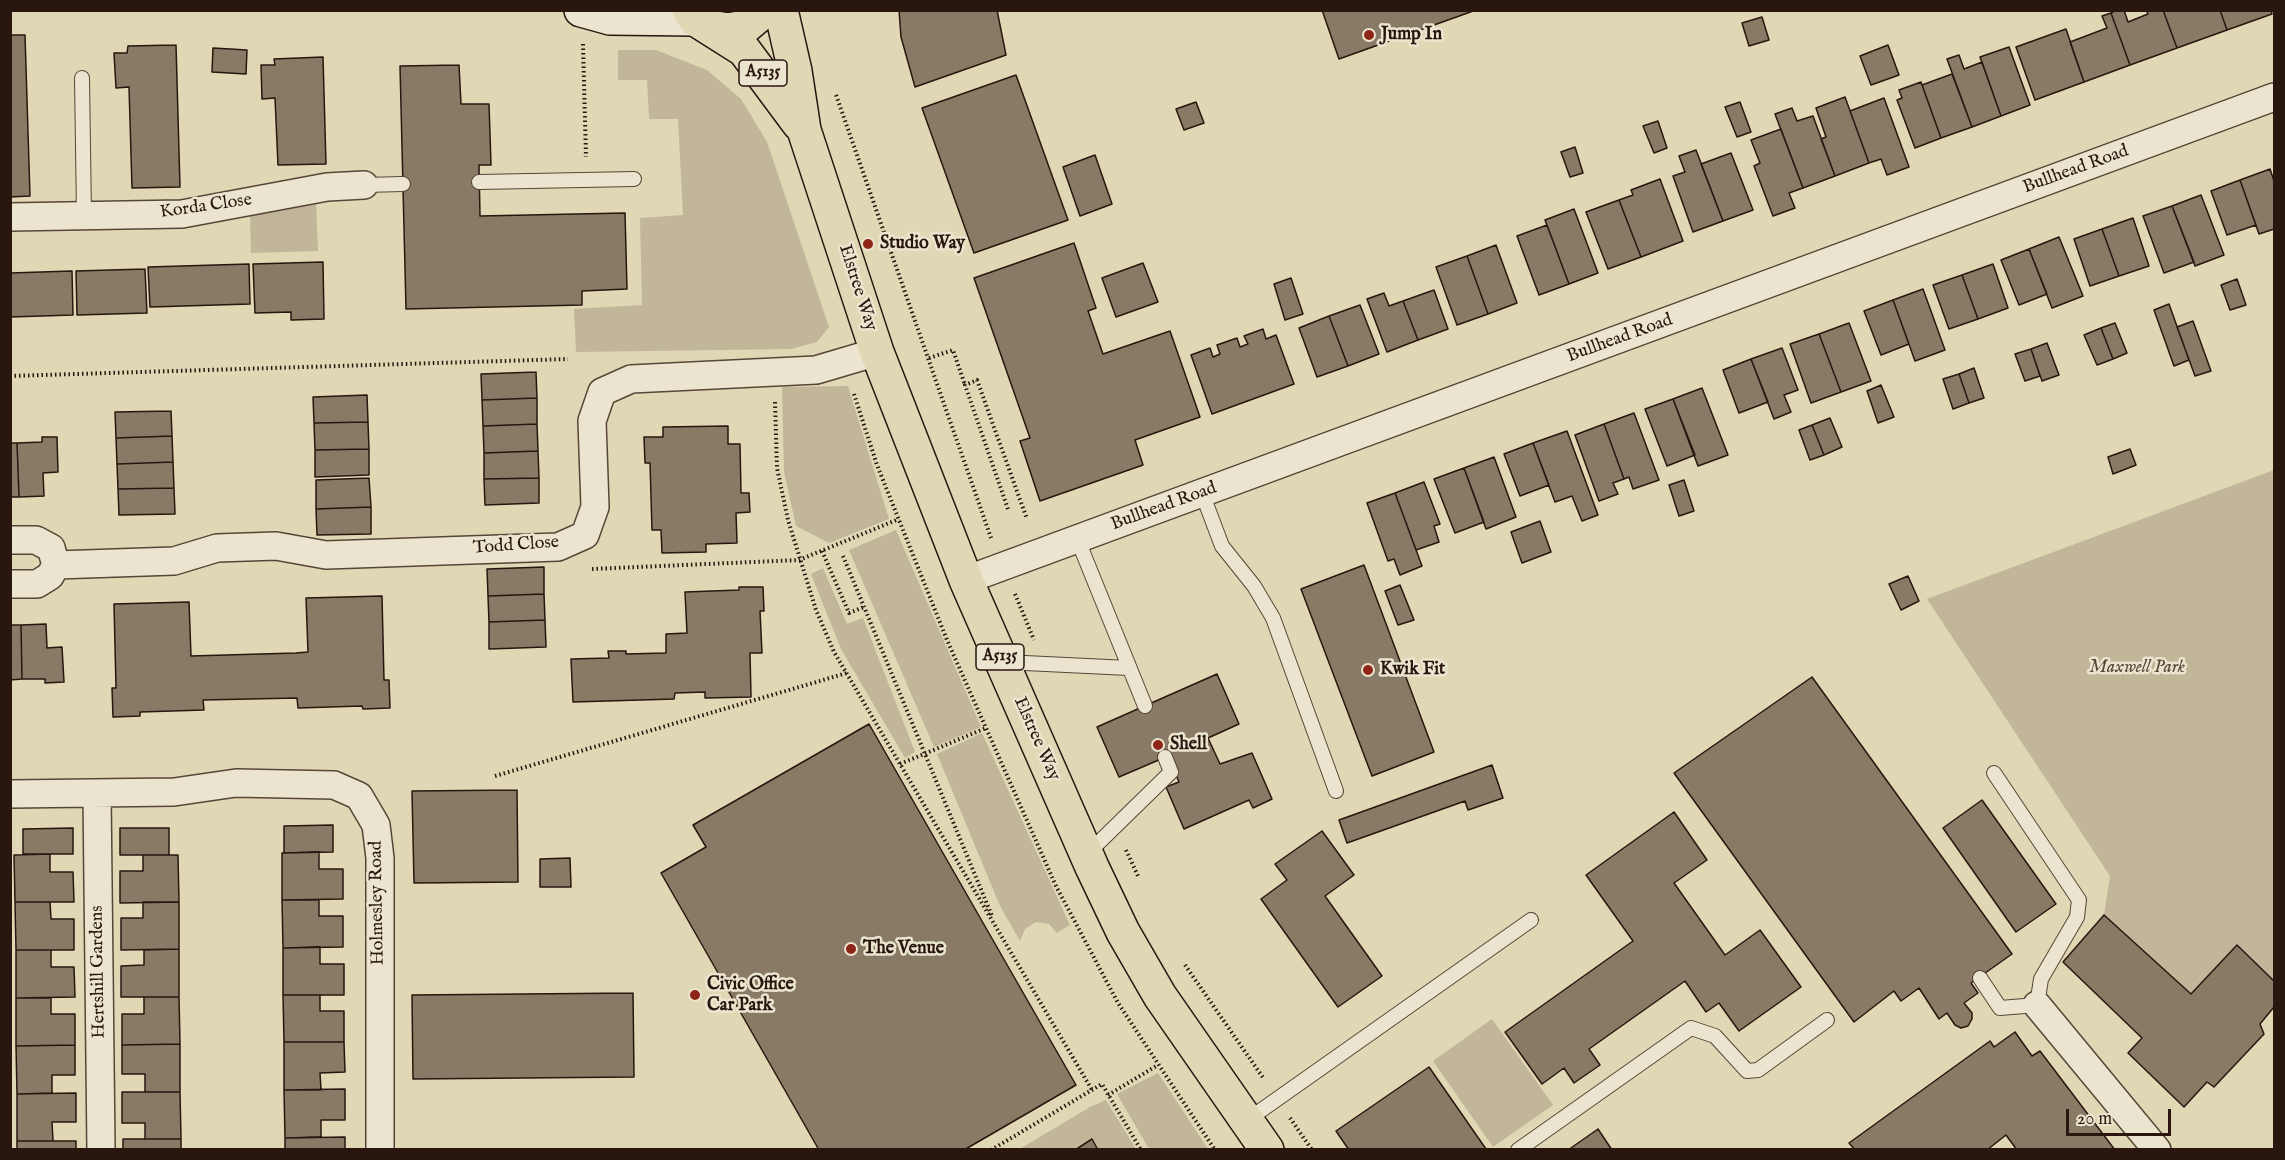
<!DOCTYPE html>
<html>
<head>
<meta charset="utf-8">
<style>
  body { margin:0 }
  #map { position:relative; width:2285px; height:1160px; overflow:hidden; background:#e0d7b5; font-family:"IM FELL English",serif }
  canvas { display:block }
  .frame { position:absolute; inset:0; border:12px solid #28160f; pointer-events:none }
  .scale { position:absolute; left:2066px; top:1109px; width:105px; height:27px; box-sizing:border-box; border:3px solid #28160f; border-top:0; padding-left:8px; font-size:18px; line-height:21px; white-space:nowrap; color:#28160f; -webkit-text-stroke:4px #ebe5cf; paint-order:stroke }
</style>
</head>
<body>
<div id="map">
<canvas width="2285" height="1160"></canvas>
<div class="frame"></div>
<div class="scale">20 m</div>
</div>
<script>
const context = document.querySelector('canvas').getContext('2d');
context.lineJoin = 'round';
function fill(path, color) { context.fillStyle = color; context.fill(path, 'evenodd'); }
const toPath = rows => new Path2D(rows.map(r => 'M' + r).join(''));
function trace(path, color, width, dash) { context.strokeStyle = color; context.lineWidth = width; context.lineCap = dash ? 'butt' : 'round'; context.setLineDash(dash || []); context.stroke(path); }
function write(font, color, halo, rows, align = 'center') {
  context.font = font + ' "IM FELL English",serif'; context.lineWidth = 5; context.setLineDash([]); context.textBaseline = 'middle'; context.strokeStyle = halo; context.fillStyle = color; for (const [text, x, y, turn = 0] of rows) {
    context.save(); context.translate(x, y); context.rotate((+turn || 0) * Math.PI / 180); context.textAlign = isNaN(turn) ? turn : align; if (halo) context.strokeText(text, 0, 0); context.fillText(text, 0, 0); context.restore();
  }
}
fill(toPath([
  [618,50,656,50,707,70,741,99,767,142,829,327,817,342,791,349,576,352,574,309,642,305,640,218,683,215,678,119,649,119,647,80,618,80],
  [316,202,318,251,251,253,250,216],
  [848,386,889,519,829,543,796,526,784,472,782,387],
  [2274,470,2274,982,2237,945,2191,994,2104,915,2110,876,1927,599],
  [896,530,981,727,934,747,849,550],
  [823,568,847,624,863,618,915,752,905,758,841,649,811,574],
  [982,733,1070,925,1057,933,1049,924,1036,922,1025,929,1020,941,1000,906,937,754],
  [1492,1019,1553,1105,1493,1147,1433,1061],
  [1158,1073,1208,1149,1149,1149,1117,1094],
  [1106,1100,1136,1149,1098,1149,1092,1140,1075,1149,1018,1150,1090,1107]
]), '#c1b699');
const building = toPath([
  [899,10,997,10,1006,55,915,87,901,37,899,10],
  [1322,10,1476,10,1339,59,1322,10],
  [2116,10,2124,10,2128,22,2148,14,2146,10,2163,10,2177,48,2130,65,2111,13,2116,10],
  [2163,10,2220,10,2227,30,2177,48,2163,10],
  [2220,10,2271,10,2272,14,2227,30,2220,10],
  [2111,13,2130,65,2084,82,2070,42,2107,28,2102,16,2111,13],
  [1762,17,1769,40,1749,46,1742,23,1762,17],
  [2066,29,2084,82,2035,100,2016,47,2066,29],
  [10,35,25,35,30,196,10,197,10,35],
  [176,45,180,187,132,188,129,87,116,88,114,53,127,53,128,46,176,45],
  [1888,45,1899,75,1871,85,1860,56,1888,45],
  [2009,47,2030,105,2001,116,1980,57,2009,47],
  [213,48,247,50,246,74,212,72,213,48],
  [1959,55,1964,69,1982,62,2001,116,1972,127,1947,59,1959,55],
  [323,57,326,164,278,165,275,98,262,99,261,65,275,65,274,59,323,57],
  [459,65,461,104,489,104,491,165,479,165,480,216,625,213,627,289,582,291,582,305,406,309,400,66,459,65],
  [1952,74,1972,127,1941,138,1922,85,1952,74],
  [1016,75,1068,220,974,253,922,108,1016,75],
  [1921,82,1941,138,1915,148,1897,100,1902,98,1899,90,1921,82],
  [1845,97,1869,163,1835,176,1821,139,1826,137,1816,108,1845,97],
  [1884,98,1909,167,1887,175,1881,159,1869,163,1850,111,1884,98],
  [1196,102,1204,123,1184,130,1176,109,1196,102],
  [1740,102,1751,132,1737,137,1725,107,1740,102],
  [1792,108,1797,121,1813,116,1835,176,1803,188,1775,114,1792,108],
  [1658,121,1667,148,1654,153,1643,126,1658,121],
  [1781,129,1803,188,1789,193,1795,208,1773,216,1754,166,1760,163,1751,140,1781,129],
  [1575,147,1583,173,1570,177,1561,152,1575,147],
  [1696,150,1723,221,1693,232,1673,176,1685,172,1679,156,1696,150],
  [1731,153,1753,210,1723,221,1701,164,1731,153],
  [1095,155,1112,204,1080,216,1063,167,1095,155],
  [2270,169,2274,181,2274,229,2259,234,2240,180,2270,169],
  [1660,179,1683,241,1641,257,1619,200,1633,195,1631,190,1660,179],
  [2240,180,2256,225,2227,235,2211,191,2240,180],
  [2201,195,2224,255,2195,266,2172,206,2201,195],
  [1619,200,1641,257,1608,269,1586,212,1619,200],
  [2172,206,2194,262,2164,273,2143,216,2172,206],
  [1574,209,1598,273,1569,284,1545,220,1574,209],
  [2133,218,2149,266,2119,276,2102,229,2133,218],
  [1547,225,1569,284,1539,295,1517,236,1547,225],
  [2102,229,2119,276,2090,286,2074,239,2102,229],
  [2059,237,2083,296,2052,308,2029,249,2059,237],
  [1074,243,1096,308,1088,311,1103,354,1170,331,1200,417,1135,440,1143,465,1040,501,1020,441,1030,438,974,278,1074,243],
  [1496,245,1517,303,1488,314,1467,256,1496,245],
  [2029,249,2047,294,2019,305,2001,260,2029,249],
  [1467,256,1488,314,1457,325,1436,267,1467,256],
  [323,262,324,319,291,320,291,312,255,313,253,264,323,262],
  [1143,263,1158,302,1116,317,1102,278,1143,263],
  [249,264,250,304,150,307,148,267,249,264],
  [1993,264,2008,308,1978,319,1962,275,1993,264],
  [145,269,147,313,77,315,76,271,145,269],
  [72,271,73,315,10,317,10,273,72,271],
  [1962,275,1978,319,1949,329,1933,285,1962,275],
  [1291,278,1303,314,1285,320,1274,284,1291,278],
  [2237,279,2246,305,2230,310,2221,285,2237,279],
  [1923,289,1945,350,1915,361,1893,300,1923,289],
  [1434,290,1448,329,1418,340,1403,301,1434,290],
  [1384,293,1389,306,1403,301,1418,340,1387,352,1367,299,1384,293],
  [1893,300,1909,344,1881,355,1864,311,1893,300],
  [2169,304,2189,360,2174,366,2154,310,2169,304],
  [1360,305,1379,354,1348,366,1329,316,1360,305],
  [1329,316,1348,366,1317,377,1299,328,1329,316],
  [2193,321,2211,371,2195,376,2177,327,2193,321],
  [1849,323,1871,381,1841,392,1819,334,1849,323],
  [2115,323,2127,353,2113,359,2101,328,2115,323],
  [2101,328,2113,359,2097,365,2084,335,2101,328],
  [1263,329,1266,339,1276,335,1294,384,1212,414,1191,355,1210,348,1213,357,1220,354,1217,345,1237,338,1240,347,1248,344,1244,336,1263,329],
  [1819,334,1841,392,1811,403,1790,344,1819,334],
  [2047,343,2059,375,2042,381,2031,349,2047,343],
  [1782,348,1798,390,1784,395,1791,412,1774,419,1751,359,1782,348],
  [2031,349,2040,376,2025,381,2015,354,2031,349],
  [1751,359,1768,402,1739,413,1723,370,1751,359],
  [1974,368,1984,398,1969,403,1959,374,1974,368],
  [536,372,537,398,482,400,481,374,536,372],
  [1959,374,1969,403,1953,409,1943,379,1959,374],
  [1881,385,1894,417,1878,423,1867,391,1881,385],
  [1702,388,1728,455,1698,466,1673,399,1702,388],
  [367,395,368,422,314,423,313,397,367,395],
  [537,398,537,424,483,426,482,400,537,398],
  [1673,399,1695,455,1667,466,1645,409,1673,399],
  [171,411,172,436,116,438,115,412,171,411],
  [1634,413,1659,480,1633,489,1629,477,1624,479,1604,424,1634,413],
  [1830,418,1842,447,1824,455,1812,425,1830,418],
  [368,422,369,449,315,450,314,423,368,422],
  [537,424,538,451,484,453,483,426,537,424],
  [1604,424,1624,479,1613,483,1618,494,1599,501,1575,435,1604,424],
  [1812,425,1824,455,1810,460,1799,430,1812,425],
  [728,426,728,444,740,444,741,493,749,493,750,512,736,513,737,543,706,544,706,552,662,553,661,530,652,530,650,463,645,463,644,437,663,437,663,427,728,426],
  [1567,431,1598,515,1582,521,1572,496,1555,502,1533,443,1567,431],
  [172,436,173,462,117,464,116,438,172,436],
  [42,437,57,437,58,472,43,473,44,496,19,497,17,443,42,442,42,437],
  [10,443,17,443,19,497,10,497,10,443],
  [1533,443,1549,485,1520,496,1504,454,1533,443],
  [369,449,369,475,315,477,315,450,369,449],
  [2130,449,2136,465,2113,474,2108,457,2130,449],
  [538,451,539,478,484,479,484,453,538,451],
  [1494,457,1516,517,1486,529,1464,468,1494,457],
  [173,462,174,488,118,489,117,464,173,462],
  [1464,468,1484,522,1455,533,1434,479,1464,468],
  [369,478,371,507,316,509,316,480,369,478],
  [539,478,539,503,485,505,484,479,539,478],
  [1684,480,1694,511,1679,516,1669,485,1684,480],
  [1424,482,1440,524,1434,526,1439,542,1416,550,1395,493,1424,482],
  [174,488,175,514,119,515,118,489,174,488],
  [1395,493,1422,566,1400,575,1394,559,1388,561,1367,503,1395,493],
  [371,507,371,534,317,535,316,509,371,507],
  [1540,521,1551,552,1522,563,1511,532,1540,521],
  [1364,565,1434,752,1372,776,1301,589,1364,565],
  [544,567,544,594,488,596,487,569,544,567],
  [1908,576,1919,601,1901,610,1889,584,1908,576],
  [1400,585,1414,620,1398,625,1385,591,1400,585],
  [739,587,763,587,764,611,760,611,762,653,750,653,751,697,705,698,705,692,675,693,674,699,573,702,571,659,609,658,608,651,626,651,626,654,666,653,666,634,687,633,685,592,739,590,739,587],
  [544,594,545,620,489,622,488,596,544,594],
  [382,596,384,680,389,680,390,708,363,709,362,706,298,708,297,698,203,700,204,710,140,712,140,716,113,717,112,688,116,688,114,604,189,602,191,656,296,653,308,652,306,598,382,596],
  [545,620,546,647,489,649,489,622,545,620],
  [46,624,47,648,62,647,64,682,45,683,45,679,22,679,21,625,46,624],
  [10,625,21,625,22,679,10,680,10,625],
  [1217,674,1239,724,1208,738,1220,764,1252,753,1272,799,1253,808,1249,800,1184,829,1166,787,1179,782,1168,756,1119,777,1097,727,1217,674],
  [1812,677,2012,954,1971,983,1978,993,1964,1003,1972,1013,1972,1019,1968,1026,1961,1028,1955,1025,1947,1013,1939,1019,1919,988,1901,1001,1894,991,1854,1022,1674,773,1812,677],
  [869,724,1076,1085,964,1150,819,1150,661,873,706,847,693,825,869,724],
  [1492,765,1503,798,1468,810,1465,801,1347,843,1339,820,1492,765],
  [517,790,518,882,414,883,412,791,517,790],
  [1982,800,2056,904,2016,932,1943,828,1982,800],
  [1674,812,1707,860,1674,883,1725,955,1760,930,1801,987,1739,1031,1719,1003,1706,1012,1685,981,1589,1049,1600,1065,1574,1083,1564,1068,1542,1084,1505,1032,1633,941,1586,875,1674,812],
  [333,825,333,852,284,853,284,826,333,825],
  [73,828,73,854,23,854,23,829,73,828],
  [120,828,169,828,169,855,120,855,120,828],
  [1322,831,1354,875,1325,896,1382,976,1338,1007,1261,899,1287,880,1275,864,1322,831],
  [319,852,319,869,343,869,343,899,282,900,282,853,319,852],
  [50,854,50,872,73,872,74,902,15,902,14,855,50,854],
  [143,855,178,855,179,902,120,903,120,871,143,871,143,855],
  [570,858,571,887,540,887,540,859,570,858],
  [282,900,319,900,319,916,343,916,343,947,283,948,282,900],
  [15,902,50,902,51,919,74,919,74,950,16,950,15,902],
  [143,902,179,902,179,949,121,950,121,918,143,918,143,902],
  [2104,915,2191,994,2237,945,2274,981,2274,1007,2260,1024,2264,1034,2214,1087,2207,1082,2184,1107,2128,1053,2142,1038,2063,962,2104,915],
  [320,947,320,964,344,964,344,995,283,995,283,948,320,947],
  [179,949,179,997,121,997,121,966,144,965,144,950,179,949],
  [16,950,51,950,51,967,74,967,75,997,16,998,16,950],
  [633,993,634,1077,413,1079,412,995,633,993],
  [283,995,320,995,320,1011,344,1011,344,1042,284,1042,283,995],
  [144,997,179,997,180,1044,122,1045,122,1014,144,1014,144,997],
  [16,998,51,998,51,1014,75,1014,75,1045,16,1046,16,998],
  [2015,1032,2032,1056,2040,1051,2115,1150,2017,1150,2006,1135,1987,1150,1855,1150,1849,1143,1990,1041,1994,1047,2015,1032],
  [284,1042,344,1042,345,1072,320,1073,321,1090,284,1090,284,1042],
  [180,1044,180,1092,145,1092,145,1074,122,1074,122,1045,180,1044],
  [75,1045,75,1075,52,1075,52,1093,17,1094,16,1046,75,1045],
  [1429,1067,1486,1149,1349,1150,1336,1131,1429,1067],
  [345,1089,345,1120,321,1120,321,1137,285,1138,284,1090,345,1089],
  [122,1092,180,1092,181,1139,145,1139,145,1123,122,1123,122,1092],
  [76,1093,76,1122,52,1122,53,1141,17,1141,17,1094,76,1093],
  [1598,1129,1612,1150,1568,1150,1598,1129],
  [345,1137,345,1150,285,1150,285,1138,345,1137],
  [123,1139,181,1139,181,1150,123,1150,123,1139],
  [1092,1139,1098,1150,1075,1150,1092,1139],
  [17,1141,76,1141,76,1150,17,1150,17,1141]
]);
fill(building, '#887a65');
trace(building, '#28160f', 1.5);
const lane = toPath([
  [82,78,84,216],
  [479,182,634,179],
  [364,185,403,184],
  [1202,493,1222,546,1254,586,1273,618,1336,791],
  [1077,538,1145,706],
  [1004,662,1129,668],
  [1087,854,1171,772,1165,757],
  [1980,978,2000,1008,2037,1005,2041,979,2077,917,2079,900,1994,773],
  [1246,1121,1531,920],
  [1518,1150,1691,1028,1715,1036,1747,1071,1758,1070,1827,1020]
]);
const street = toPath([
  [10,217,182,214,327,187,364,185],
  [10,540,36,540,51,548,56,565,50,576,37,584,10,584],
  [56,565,174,561,217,548,276,546,326,555,558,547,585,535,595,507,592,421,602,392,631,379,816,370,877,352],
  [966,580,2274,97],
  [10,794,174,792,236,783,334,785,359,796,376,825,380,858,380,1150],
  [97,794,101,1150],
  [2037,1005,2157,1150]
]);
const secondary = toPath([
  [581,10,610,18,695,19]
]);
const primary = toPath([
  [689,10,695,19,744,50,799,124],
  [781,10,795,71,804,130,877,352,966,580,1092,867,1123,932,1160,996,1267,1150],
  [710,27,728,30,745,27,765,10]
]);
trace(lane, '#564638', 16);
trace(street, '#564638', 30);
trace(secondary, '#28160f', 36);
trace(primary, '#28160f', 36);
trace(toPath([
  [583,44,586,157],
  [836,95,991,538],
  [929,358,953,350,965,385],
  [10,376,568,359],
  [854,394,877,465,947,640,1056,886,1118,1003,1215,1150],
  [775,402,777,468,788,520,816,610,834,652,1092,1090],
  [1008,509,965,385,977,380,1027,519],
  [822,551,849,613,864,607],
  [843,556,992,916],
  [592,569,799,560,899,519],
  [1015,594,1034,640],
  [900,764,986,728],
  [495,776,847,673],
  [1126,850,1138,876],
  [1185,965,1264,1079],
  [1108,1095,1158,1065],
  [1290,1118,1312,1150],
  [991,1150,1102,1084,1141,1150]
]), '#28160f', 4, [1.5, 3]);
trace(lane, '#ebe5cf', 14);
trace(street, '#ebe5cf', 27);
trace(secondary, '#ebe5cf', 33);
trace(primary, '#e0d7b5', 33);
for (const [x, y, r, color] of [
  [1369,35,6,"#8f2418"],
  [868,244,6,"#8f2418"],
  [1368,670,6,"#8f2418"],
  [1158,745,6,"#8f2418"],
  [851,949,6,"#8f2418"],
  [695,995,6,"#8f2418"]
]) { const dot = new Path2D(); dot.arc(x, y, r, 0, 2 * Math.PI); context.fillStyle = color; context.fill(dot); trace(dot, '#ebe5cf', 2); }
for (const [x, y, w] of [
  [763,73,48],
  [1000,657,48]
]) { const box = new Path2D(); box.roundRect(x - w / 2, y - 13, w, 26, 4.5); context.fillStyle = '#ebe5cf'; context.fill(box); trace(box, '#28160f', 1.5); }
write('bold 16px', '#28160f', null, [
  ["A5135",763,73],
  ["A5135",1000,657]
]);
write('bold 18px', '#28160f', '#ebe5cf', [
  ["Jump In",1381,35],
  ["Studio Way",880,244],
  ["Kwik Fit",1380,670],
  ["Shell",1170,745],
  ["The Venue",863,949],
  ["Civic Office",707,985],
  ["Car Park",707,1006]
], 'left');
write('18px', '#28160f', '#ebe5cf', [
  ["Bullhead Road",2076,170,-20],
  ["Korda Close",206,207,-8],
  ["Elstree Way",857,288,72],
  ["Bullhead Road",1620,339,-20],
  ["Bullhead Road",1164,507,-20],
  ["Todd Close",516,546,-4],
  ["Elstree Way",1036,739,66],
  ["Holmesley Road",378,903,-91],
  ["Hertshill Gardens",99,972,-91]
]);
write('italic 18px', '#564638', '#ebe5cf', [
  ["Maxwell Park",2137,668]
]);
</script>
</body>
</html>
